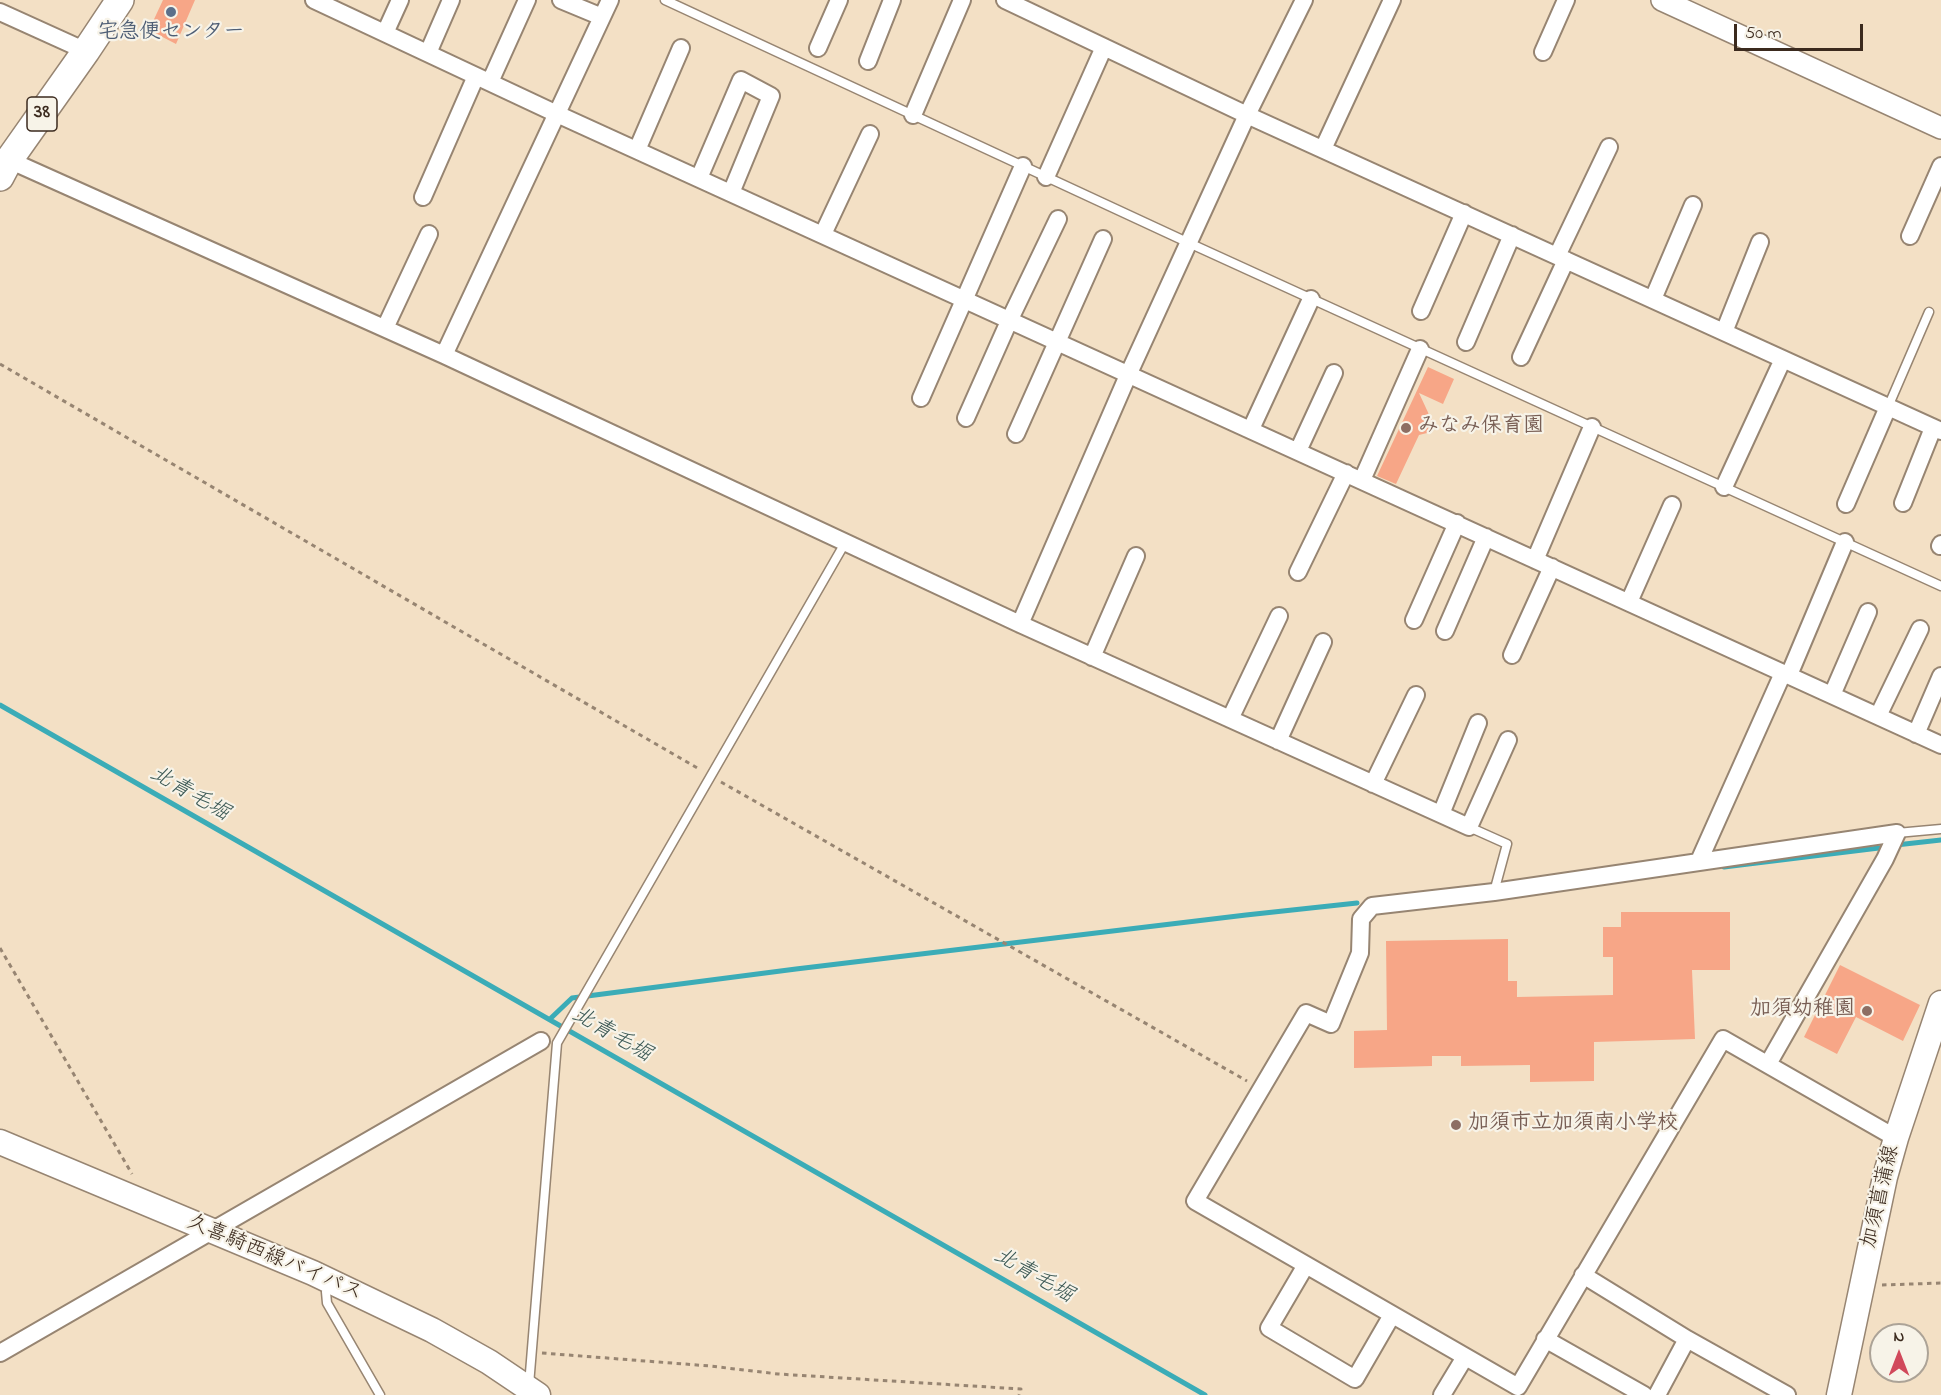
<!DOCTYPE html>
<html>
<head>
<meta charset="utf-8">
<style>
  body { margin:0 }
  #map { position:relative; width:1941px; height:1395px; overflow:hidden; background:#f3e0c5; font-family:"Indie Flower",sans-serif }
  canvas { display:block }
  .north { position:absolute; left:1869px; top:1323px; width:60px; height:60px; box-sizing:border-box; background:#f7f3e8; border:2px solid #aca397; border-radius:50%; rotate:0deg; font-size:16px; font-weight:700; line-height:24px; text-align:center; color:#3b2a1e }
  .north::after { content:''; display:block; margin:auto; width:21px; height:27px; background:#d1495b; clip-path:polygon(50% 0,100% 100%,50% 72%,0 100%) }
  .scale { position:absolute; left:1734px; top:24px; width:129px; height:27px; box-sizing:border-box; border:3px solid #3b2a1e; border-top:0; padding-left:8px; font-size:18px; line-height:21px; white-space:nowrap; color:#3b2a1e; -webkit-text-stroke:4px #f7f3e8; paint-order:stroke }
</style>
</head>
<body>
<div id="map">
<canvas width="1941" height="1395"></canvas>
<div class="north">N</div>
<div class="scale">50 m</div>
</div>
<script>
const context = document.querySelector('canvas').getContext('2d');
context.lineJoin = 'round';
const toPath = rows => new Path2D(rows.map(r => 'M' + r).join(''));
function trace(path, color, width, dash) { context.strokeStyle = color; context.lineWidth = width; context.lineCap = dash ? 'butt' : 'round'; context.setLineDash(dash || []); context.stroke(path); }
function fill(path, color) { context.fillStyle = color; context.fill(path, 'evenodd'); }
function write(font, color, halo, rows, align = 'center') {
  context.font = font + ' "Indie Flower","Klee One",sans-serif'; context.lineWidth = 4.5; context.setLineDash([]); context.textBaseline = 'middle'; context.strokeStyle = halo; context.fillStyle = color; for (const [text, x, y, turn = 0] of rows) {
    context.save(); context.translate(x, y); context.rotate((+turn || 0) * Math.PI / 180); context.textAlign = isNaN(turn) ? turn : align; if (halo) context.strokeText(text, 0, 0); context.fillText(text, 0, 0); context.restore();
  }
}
trace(toPath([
  [0,705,1205,1395],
  [1896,845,1941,840],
  [1724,867,1887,847],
  [550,1019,572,998,796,969,1246,915,1357,903]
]), '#3bacb7', 5);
fill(toPath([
  [163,0,195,0,176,44,149,30],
  [1428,367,1454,379,1443,404,1419,393,1432,421,1427,433,1419,435,1396,484,1377,476],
  [1621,912,1730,912,1730,970,1692,970,1695,1039,1594,1042,1594,1081,1530,1082,1530,1065,1461,1066,1461,1056,1432,1056,1432,1066,1354,1068,1354,1031,1387,1030,1386,941,1508,939,1508,981,1517,981,1517,997,1613,995,1613,957,1603,957,1603,927,1621,927],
  [1840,965,1920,1005,1903,1041,1856,1017,1837,1054,1804,1037]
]), '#f7a687');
const service = toPath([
  [665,0,1189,243,1941,586],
  [1888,407,1929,312],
  [1469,827,1507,844,1494,892],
  [1897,833,1941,829],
  [329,1284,326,1292,327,1303,380,1395],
  [529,1385,557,1043,845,543]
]);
const minor = toPath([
  [314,0,557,114,1941,745],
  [561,0,602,17],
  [1005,0,1247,115,1941,431],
  [0,12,86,51],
  [385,33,400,0],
  [818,48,839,0],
  [1543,52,1566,0],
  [428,53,451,0],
  [868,61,892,0],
  [490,82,527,0],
  [913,115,962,0],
  [1323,149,1392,0],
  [637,150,681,48],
  [9,160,444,355,1020,624,1469,827,1508,740],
  [1046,177,1104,47],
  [699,178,741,80,771,96,731,193],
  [423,197,476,76],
  [823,234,870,134],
  [1910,236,1941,166],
  [1557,256,1609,147],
  [1653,299,1693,205],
  [1421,311,1464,213],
  [385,328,429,234],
  [1724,332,1760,242],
  [1466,342,1512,235],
  [444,355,610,0],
  [1521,357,1566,260],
  [921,398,1023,166],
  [966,418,1010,319,1058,219],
  [1251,429,1311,299],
  [1016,434,1103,239],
  [1298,451,1334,373],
  [1362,480,1420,349],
  [1724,487,1783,359],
  [1903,503,1933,428],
  [1846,504,1888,407],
  [1940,546,1941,544],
  [1535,560,1592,427],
  [1298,572,1346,473],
  [1629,602,1672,505],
  [1414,620,1457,523],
  [1020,624,1129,373,1247,115,1304,0],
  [1445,631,1486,537],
  [1512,655,1552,567],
  [1092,657,1136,556],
  [1789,675,1845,542],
  [1832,695,1868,612],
  [1878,716,1920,629],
  [1230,719,1279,616],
  [1916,734,1941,676],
  [1278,741,1323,642],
  [1373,784,1416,695],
  [1441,814,1478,723],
  [1699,861,1783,673],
  [1768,1064,1885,859,1897,833],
  [1896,1138,1723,1039,1518,1387,1195,1201,1306,1013,1331,1024,1360,953,1361,919,1372,906,1494,892,1897,833],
  [1306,1265,1269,1328,1355,1379,1392,1315],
  [1583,1275,1687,1339],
  [1545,1339,1644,1395],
  [0,1353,541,1041],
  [1442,1395,1465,1357],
  [1657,1395,1687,1339,1787,1395]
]);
const tertiary = toPath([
  [1662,0,1941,128]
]);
const secondary = toPath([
  [0,1142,313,1273,432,1330,489,1362,538,1395],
  [1839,1395,1885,1177,1896,1138,1941,1003]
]);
const primary = toPath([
  [0,177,9,160,86,51,120,0]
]);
trace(service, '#978572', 11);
trace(minor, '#978572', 20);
trace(tertiary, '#978572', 24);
trace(secondary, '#978572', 27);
trace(primary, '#978572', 30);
trace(toPath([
  [0,364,699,769],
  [721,782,1247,1081],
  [0,948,132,1174],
  [1882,1285,1941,1283],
  [542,1353,710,1366,778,1374,1021,1389,1019,1395]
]), '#978572', 3, [4.5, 4.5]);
trace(service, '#fff', 8);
trace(minor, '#fff', 16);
trace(tertiary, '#fff', 21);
trace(secondary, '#fff', 24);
trace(primary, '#fff', 27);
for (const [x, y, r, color] of [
  [171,12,6,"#5c6f8a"],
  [1406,428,6,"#8d6e63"],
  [1867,1011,6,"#8d6e63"],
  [1456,1125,6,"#8d6e63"]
]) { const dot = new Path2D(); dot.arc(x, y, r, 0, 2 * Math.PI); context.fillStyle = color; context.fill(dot); trace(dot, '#f7f3e8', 2); }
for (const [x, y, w] of [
  [42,114,30]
]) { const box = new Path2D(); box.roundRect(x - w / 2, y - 17, w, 34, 4.5); context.fillStyle = '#f7f3e8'; context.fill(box); trace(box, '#3b2a1e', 1.5); }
write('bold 20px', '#3b2a1e', null, [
  ["38",42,114]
]);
write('bold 21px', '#4e5e75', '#f7f3e8', [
  ["宅急便センター",171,34]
]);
write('bold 21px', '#785e54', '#f7f3e8', [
  ["みなみ保育園",1418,428],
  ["加須幼稚園",1855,1011,"right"],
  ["加須市立加須南小学校",1468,1125]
], 'left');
write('21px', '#3b2a1e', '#f7f3e8', [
  ["加須菖蒲線",1882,1197,-77],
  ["久喜騎西線バイパス",274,1259,23]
]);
write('italic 22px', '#3b5854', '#f7f3e8', [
  ["北青毛堀",189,795,30],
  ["北青毛堀",611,1036,30],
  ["北青毛堀",1033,1277,30]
]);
</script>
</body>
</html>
